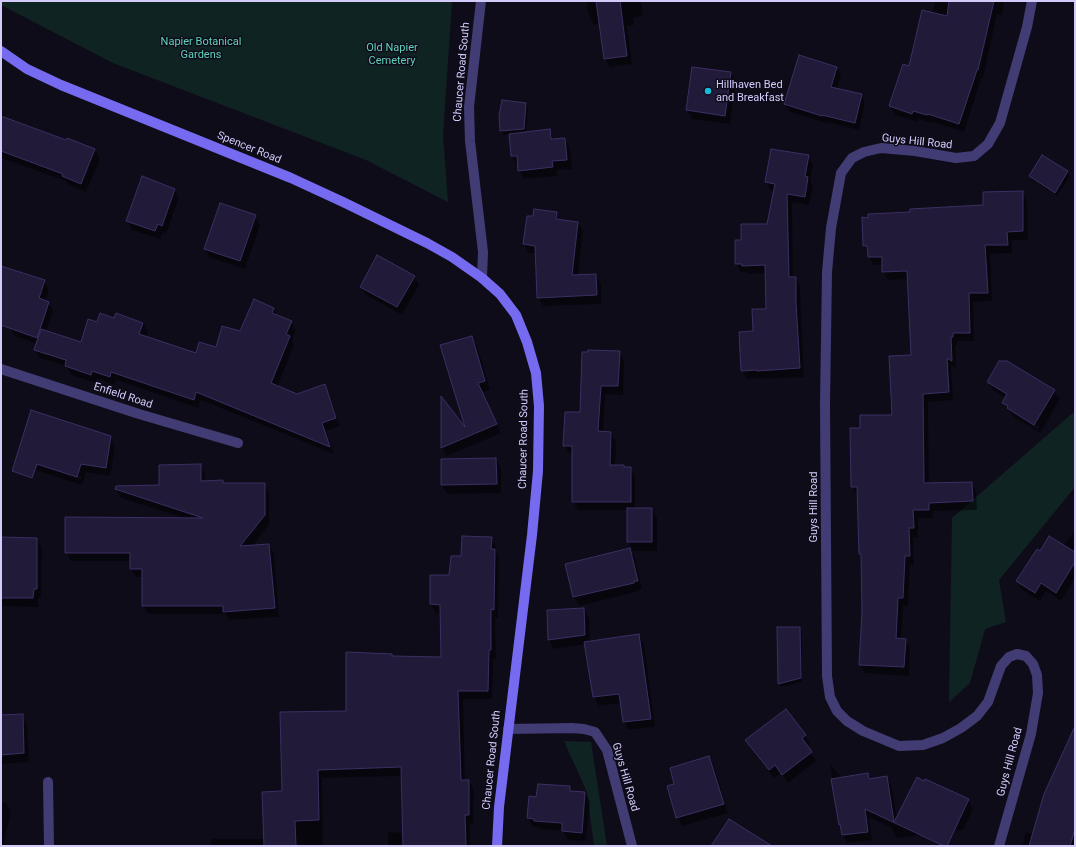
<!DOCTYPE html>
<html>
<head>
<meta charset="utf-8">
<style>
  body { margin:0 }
  #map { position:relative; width:1076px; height:847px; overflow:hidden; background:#0f0c1a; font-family:Roboto,sans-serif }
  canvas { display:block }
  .frame { position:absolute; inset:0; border:2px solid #d3cbfa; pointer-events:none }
</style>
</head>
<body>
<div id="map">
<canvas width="1076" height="847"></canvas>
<div class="frame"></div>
</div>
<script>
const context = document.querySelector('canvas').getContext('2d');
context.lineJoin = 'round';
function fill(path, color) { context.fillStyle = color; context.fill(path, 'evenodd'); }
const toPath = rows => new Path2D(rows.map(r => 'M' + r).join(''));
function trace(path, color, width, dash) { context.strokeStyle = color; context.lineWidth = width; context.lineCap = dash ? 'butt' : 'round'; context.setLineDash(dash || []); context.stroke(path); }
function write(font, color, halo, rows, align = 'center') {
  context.font = font + ' Roboto,sans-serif'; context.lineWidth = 3; context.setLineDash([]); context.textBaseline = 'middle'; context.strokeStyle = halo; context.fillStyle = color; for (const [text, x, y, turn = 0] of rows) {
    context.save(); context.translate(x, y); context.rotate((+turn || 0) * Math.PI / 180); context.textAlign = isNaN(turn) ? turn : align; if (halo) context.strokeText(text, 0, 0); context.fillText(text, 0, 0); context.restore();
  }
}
fill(toPath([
  [1,1,452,1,443,135,448,202,366,160,113,63,1,5],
  [1075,411,1075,487,999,580,1006,622,985,629,970,683,949,702,952,518],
  [564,741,591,742,607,846,594,846,587,792]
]), '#102323');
fill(toPath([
  [586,1,641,1,643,16,633,18,634,25,627,26,632,64,610,67,605,58,600,23,594,25,589,16],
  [935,1,1004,1,1002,15,997,14,983,78,981,78,964,132,933,122,932,123,918,119,917,122,895,115,890,106,910,67,933,14],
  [693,68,731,73,736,82,730,124,692,119,687,110],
  [837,68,841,75,837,89,861,95,865,102,859,130,826,122,826,123,790,112,785,104],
  [526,104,528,108,526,133,549,130,554,139,565,139,570,148,572,169,557,170,557,176,524,179,519,170,518,164,517,165,512,156,510,134,504,135,501,131],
  [1,111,6,119,67,142,68,139,95,150,100,159,86,192,68,184,66,181,1,158],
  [808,156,813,165,810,181,813,186,809,205,792,202,793,278,796,278,800,286,801,312,804,377,763,379,762,378,747,379,742,370,754,332,767,310,766,273,748,274,747,272,741,272,736,264,742,241,768,225,774,191,771,191,766,182],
  [1067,172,1070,176,1057,196,1032,180,1030,176],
  [174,189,179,198,166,234,163,232,160,239,132,230,127,221],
  [1022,192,1027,201,1028,240,1012,240,1012,253,990,254,992,301,973,302,974,341,957,341,957,345,955,345,956,368,951,365,953,400,928,402,929,484,972,483,976,492,977,510,933,511,933,518,918,518,918,537,913,537,914,565,910,565,908,606,903,606,901,639,905,639,910,648,909,676,865,673,860,665,863,611,858,496,857,496,852,487,861,429,893,416,912,356,908,279,888,280,883,271,883,265,873,265,864,246,863,219,984,206],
  [556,213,560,221,578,223,583,231,578,276,596,275,601,284,601,304,543,306,538,297,536,253,529,253,524,244,534,218],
  [255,216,260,225,245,269,210,258,205,249],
  [1,263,4,268,44,281,49,290,45,301,48,302,53,311,46,331,81,343,98,323,115,319,143,323,148,332,146,337,196,354,217,348,274,309,278,316,291,322,296,330,292,341,294,345,277,387,297,395,324,386,329,394,340,426,326,431,334,454,201,400,198,408,116,380,115,385,97,379,96,383,71,375,66,366,40,358,35,350,37,344,15,336,10,328,1,320],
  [414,276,419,285,402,315,366,295,361,287],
  [472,337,477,345,490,390,482,392,501,433,447,456,442,448,442,399,467,431],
  [619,352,624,361,623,395,605,394,603,433,611,433,616,442,615,466,630,468,635,477,635,509,652,509,657,518,657,551,633,551,628,542,628,510,578,510,573,502,573,454,570,454,564,445,580,413],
  [988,382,1054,391,1060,399,1040,433,1014,417,1003,403,1006,398,993,390],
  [1010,409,1039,427,1038,429,1010,411],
  [32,412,110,437,115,446,110,476,86,472,82,485,33,469,30,463,24,462,19,453],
  [31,461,82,477,81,479,31,463],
  [496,459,501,468,501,493,447,494,442,485],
  [200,465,205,474,205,482,222,481,224,484,264,484,269,493,269,524,252,547,269,545,274,554,279,617,229,620,226,614,148,614,143,605,143,577,136,577,131,569,131,561,71,561,66,552,184,518,121,498,116,489,160,486],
  [1075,530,1075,578,1061,601,1046,591,1040,601,1022,590,1017,581,1040,553,1063,546],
  [1,538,37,539,42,548,41,598,38,598,38,607,1,606],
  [491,538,496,547,496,552,499,558,498,618,495,618,496,659,493,659,492,699,463,699,465,781,469,781,474,790,473,823,470,824,470,846,388,846,388,832,404,833,402,776,322,778,323,846,211,846,211,839,264,839,283,792,393,657,442,658,441,613,436,613,431,604,431,576,450,576,462,557],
  [630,550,635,558,642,589,639,590,639,591,579,606,574,597,567,565],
  [584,609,589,618,590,642,639,636,644,644,655,727,629,730,624,722,621,703,599,706,594,697,586,644,554,649,549,640,548,611],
  [800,628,802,632,802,682,781,687,779,683],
  [22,715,27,724,29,762,1,764,1,716],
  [805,735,810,744,807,747,816,761,788,783,780,773,774,778,751,749,746,740],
  [709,757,714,766,728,813,682,826,677,817,676,785],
  [1075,761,1075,846,1022,846,1026,832,1033,834],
  [830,764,842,778,868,774,871,779,886,777,891,785,897,819,925,782,968,800,973,809,963,830,896,838,892,829,892,828,869,817,872,840,848,843,843,835,842,828,839,824],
  [569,787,572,792,585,793,590,802,586,841,568,840,563,831,540,829,539,827,533,827,528,818,530,797,537,798],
  [1,802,6,803,11,812,4,841,7,846,1,846]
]), '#0007');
const building = toPath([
  [596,1,620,1,627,56,604,59,596,1],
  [949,1,994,1,978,70,977,70,959,124,928,114,927,115,913,111,912,114,889,106,903,64,909,66,922,10,947,16,949,1],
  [799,55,837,67,831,87,862,94,855,123,822,115,822,116,784,104,799,55],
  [692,67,731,72,725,116,686,110,692,67],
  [502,100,526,103,524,129,500,131,499,115,502,100],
  [1,116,66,140,67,138,95,149,81,184,62,176,63,174,1,151,1,116],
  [550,129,551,139,565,138,567,160,552,161,553,167,518,171,517,156,511,156,509,134,550,129],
  [771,149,809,155,805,176,808,177,805,197,787,194,789,277,796,277,796,303,800,368,757,371,757,370,741,371,739,332,753,331,752,309,766,309,765,265,742,266,742,264,735,264,735,240,741,240,741,224,767,224,775,184,765,182,771,149],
  [1042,155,1068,171,1055,193,1029,176,1042,155],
  [142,176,175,189,162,226,158,224,155,231,126,221,142,176],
  [1023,191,1023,231,1007,232,1008,245,985,245,988,293,969,293,970,333,953,333,953,337,951,337,952,361,947,358,949,392,923,394,924,483,972,482,973,501,929,503,929,510,913,510,914,528,909,528,910,556,905,556,903,598,898,598,896,638,906,639,904,667,859,665,862,611,861,554,859,554,857,487,851,487,850,428,860,428,860,415,892,415,889,356,911,355,907,271,882,272,882,257,868,257,867,246,863,246,862,217,868,218,868,214,910,212,910,209,983,205,983,192,1023,191],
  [220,203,256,215,240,261,204,249,220,203],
  [534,209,557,212,556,219,578,222,572,275,596,274,597,295,537,298,535,246,523,244,527,216,533,216,534,209],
  [377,255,415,276,397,307,360,287,377,255],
  [1,266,45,280,39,298,49,302,37,338,1,325,1,266],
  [254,299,274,308,272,313,292,321,286,334,290,336,271,383,297,394,325,384,336,418,322,423,330,447,196,392,194,400,111,372,110,377,92,371,91,375,65,366,66,360,34,350,41,329,81,342,88,319,97,322,100,313,114,318,116,313,143,323,139,334,196,353,199,342,216,347,222,326,240,331,254,299],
  [472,336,485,381,478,383,497,424,441,448,441,396,465,427,440,345,472,336],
  [588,350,620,351,618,386,601,386,598,431,611,432,610,465,624,465,624,467,631,467,631,502,572,502,572,446,563,446,565,412,580,412,582,352,588,352,588,350],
  [999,361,1007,361,1055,390,1034,425,1007,408,1008,406,1002,403,1007,394,987,382,999,361],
  [31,410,111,436,106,468,81,464,77,477,37,464,32,478,12,471,31,410],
  [496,458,497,484,441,485,441,459,496,458],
  [201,464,201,481,223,480,223,483,265,483,265,515,240,546,269,544,275,608,223,612,223,606,142,606,142,569,130,569,130,553,65,553,65,517,203,518,115,489,116,486,159,485,159,465,201,464],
  [627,508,652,508,652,542,627,542,627,508],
  [462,536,492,537,491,549,495,549,494,610,491,609,491,650,489,650,488,691,458,691,461,780,469,780,469,815,465,815,466,846,403,846,401,767,318,770,319,820,295,821,296,846,264,846,262,792,282,791,280,712,346,711,346,652,392,654,392,656,441,657,440,605,430,604,430,575,449,575,451,556,461,556,462,536],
  [1049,536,1075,552,1075,562,1056,593,1041,583,1035,593,1016,581,1037,549,1040,551,1049,536],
  [1,537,37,538,37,589,34,589,33,598,1,598,1,537],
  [630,548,638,581,634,581,634,583,573,597,565,564,630,548],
  [584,608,585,635,548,640,547,610,584,608],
  [777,627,800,627,801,678,778,684,777,627],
  [639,634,651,719,623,722,619,694,593,697,584,642,639,634],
  [786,709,806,735,802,738,812,752,782,775,775,765,769,770,745,740,786,709],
  [23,714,24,753,1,755,1,715,23,714],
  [1075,726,1075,829,1070,846,1029,846,1044,794,1075,726],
  [709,756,724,804,676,818,667,786,674,784,670,768,709,756],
  [868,773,869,779,887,776,894,822,917,777,924,781,925,779,969,799,947,846,944,846,865,809,868,832,842,835,840,824,839,825,831,779,868,773],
  [538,784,570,786,570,791,585,792,582,833,562,831,562,823,534,821,534,819,527,818,529,796,536,797,538,784],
  [729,819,772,846,711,846,729,819]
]);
fill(building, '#221a39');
trace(building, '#3c2f63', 1);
trace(toPath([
  [481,1,469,107,470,141,483,252,482,278],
  [1,369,139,414,238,443],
  [508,729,572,728,584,729,595,732,607,750,632,846],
  [48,782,49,846],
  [999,846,1031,734,1038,693,1037,675,1033,664,1026,656,1017,654,1009,657,1001,666,988,702,977,716,961,728,943,738,923,745,899,746,863,731,847,721,837,711,830,697,827,676,825,404,827,272,831,228,841,173,852,158,864,152,881,148,915,151,956,158,974,156,988,144,1000,123,1027,27,1032,1]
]), '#413c74', 10);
trace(toPath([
  [1,51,27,69,61,85,291,178,343,202,427,243,452,257,482,278,500,294,516,315,527,342,536,373,539,406,538,471,532,535,499,807,497,846]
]), '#766bf0', 10);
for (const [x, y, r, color] of [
  [708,91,4,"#16bbda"]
]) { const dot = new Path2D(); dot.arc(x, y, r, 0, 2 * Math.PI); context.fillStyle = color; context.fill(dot); trace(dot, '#0f0c1a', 1.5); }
write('11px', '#5fd1bb', '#0f0c1a', [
  ["Napier Botanical",201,42],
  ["Gardens",201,55],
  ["Old Napier",392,48],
  ["Cemetery",392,61]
]);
write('11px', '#d3cbfa', '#0f0c1a', [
  ["Chaucer Road South",462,72,-85],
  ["Guys Hill Road",917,142,6],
  ["Spencer Road",249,148,22],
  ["Enfield Road",123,396,18],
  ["Chaucer Road South",524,439,-89],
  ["Guys Hill Road",814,507,-90],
  ["Chaucer Road South",492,760,-84],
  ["Guys Hill Road",1010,762,-75],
  ["Guys Hill Road",625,777,74]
]);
write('11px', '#d3cbfa', '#0f0c1a', [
  ["Hillhaven Bed",716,85],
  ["and Breakfast",716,98]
], 'left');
</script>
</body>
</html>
